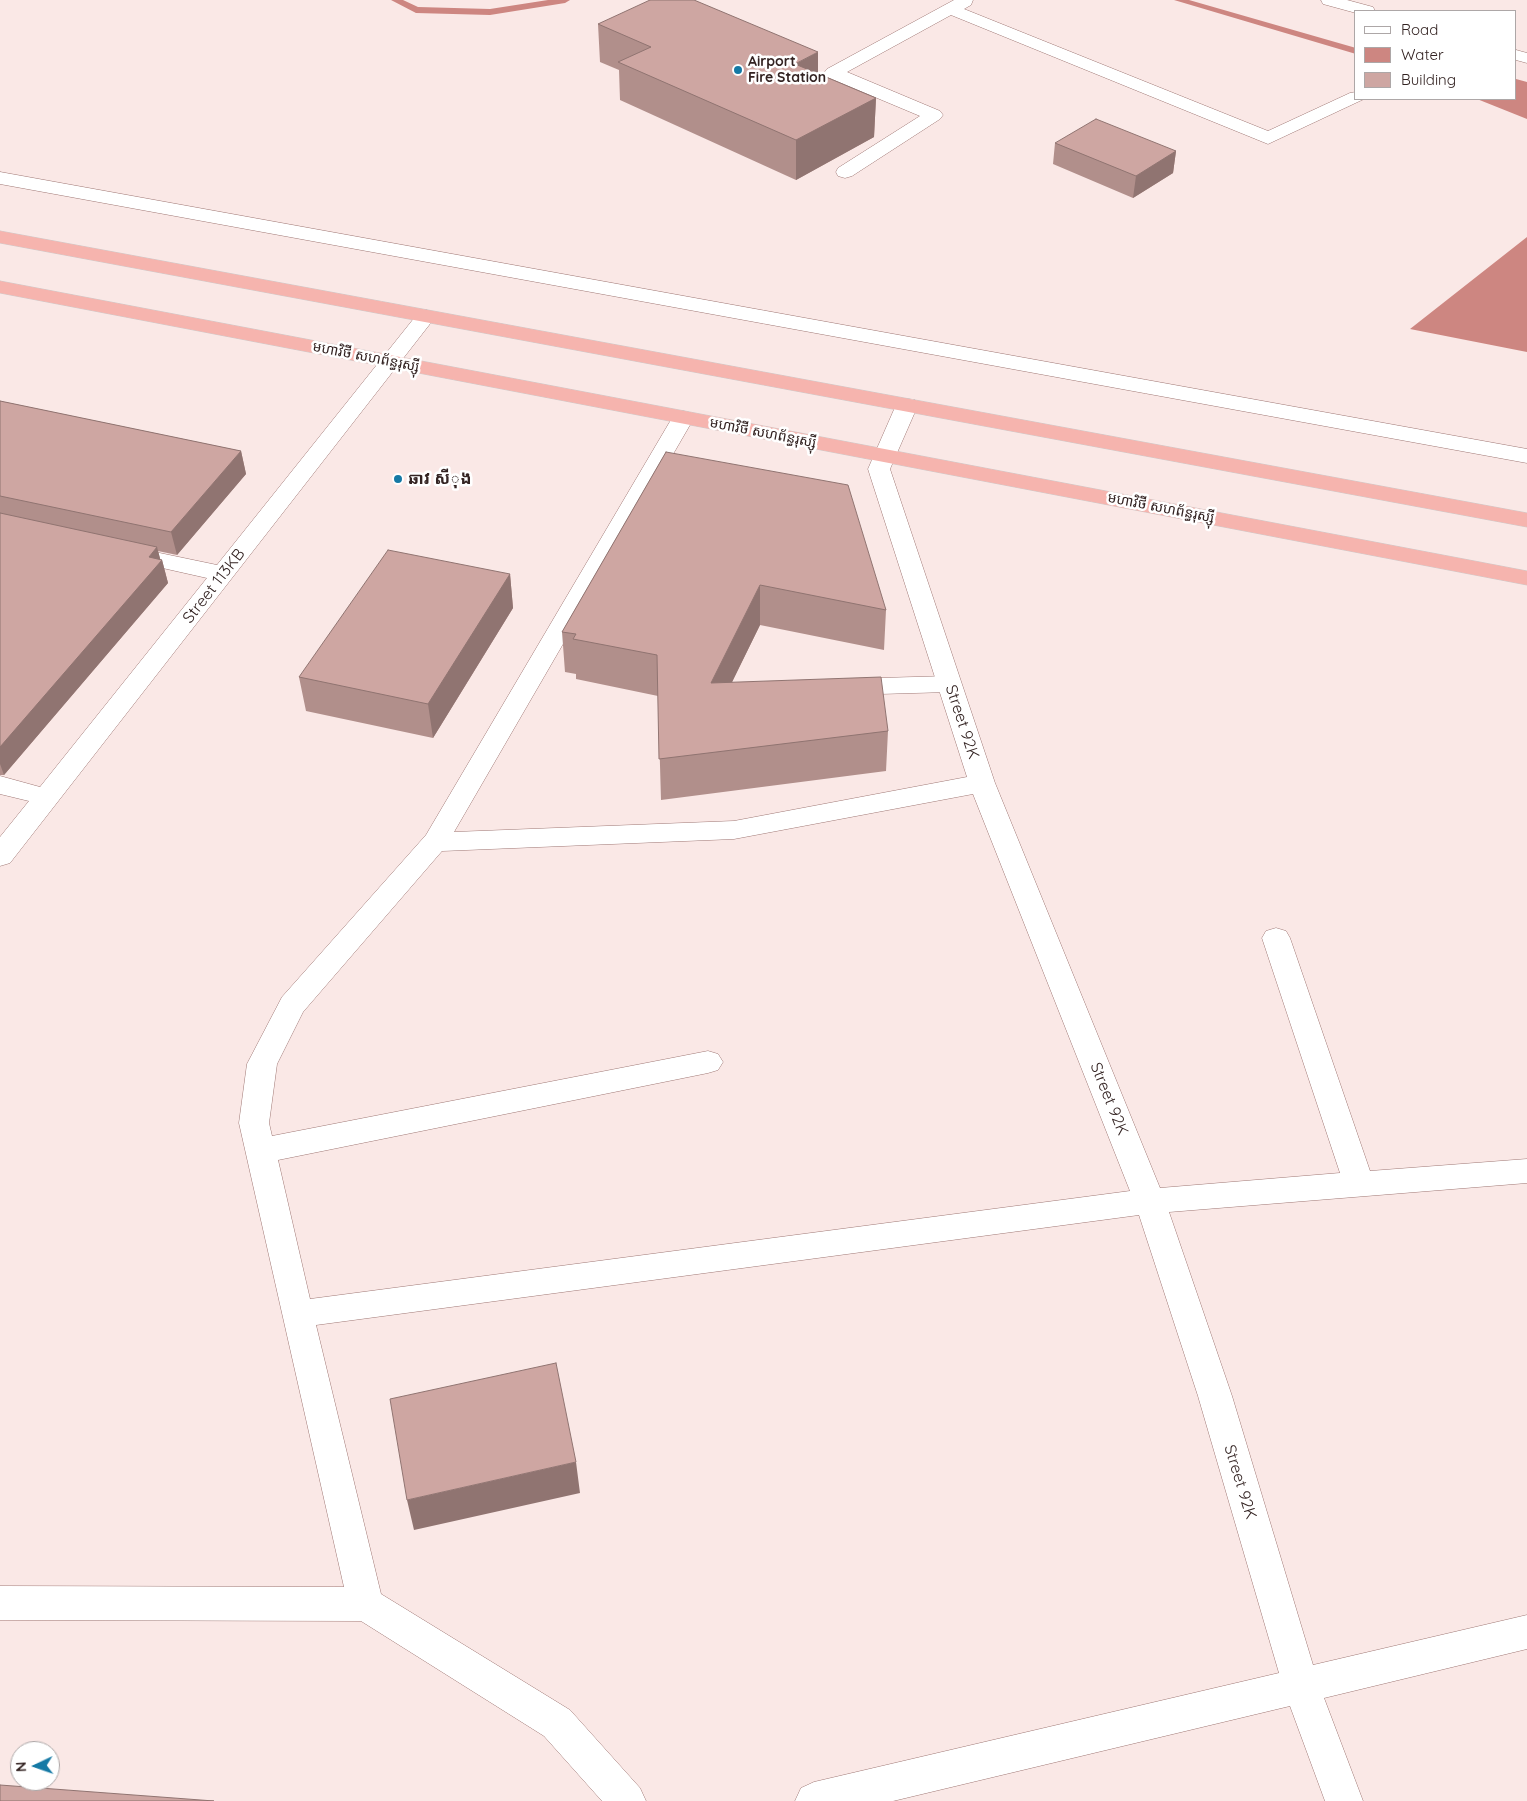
<!DOCTYPE html>
<html>
<head>
<meta charset="utf-8">
<style>
  body { margin:0 }
  #map { position:relative; width:1527px; height:1801px; overflow:hidden; background:#fae8e6; font-family:Quicksand,sans-serif }
  canvas { display:block }
  .legend { position:absolute; left:1354px; top:10px; width:162px; height:90px; box-sizing:border-box; background:#fff; border:1px solid #ada7a7; margin:0; padding:6px 9px; list-style:none; font-size:15px; color:#332322 }
  .legend li { display:flex; align-items:center; gap:10px; height:25px }
  .legend b { width:25px; border:1px solid #ada7a7 }
  .north { position:absolute; left:10px; top:1741px; width:50px; height:50px; box-sizing:border-box; background:#fff; border:1px solid #ada7a7; border-radius:50%; rotate:267deg; font-size:14px; font-weight:700; line-height:20px; text-align:center; color:#332322 }
  .north::after { content:''; display:block; margin:auto; width:18px; height:22px; background:#1579a5; clip-path:polygon(50% 0,100% 100%,50% 72%,0 100%) }
</style>
</head>
<body>
<div id="map">
<canvas width="1527" height="1801"></canvas>
<ul class="legend">
<li><b style="height:6px;background:#fff"></b>Road</li>
<li><b style="height:14px;background:#cd8681"></b>Water</li>
<li><b style="height:14px;background:#cea6a2"></b>Building</li>
</ul>
<div class="north">N</div>
</div>
<script>
const context = document.querySelector('canvas').getContext('2d');
context.lineJoin = 'round';
function fill(path, color) { context.fillStyle = color; context.fill(path, 'evenodd'); }
const toPath = rows => new Path2D(rows.map(r => 'M' + r).join(''));
function trace(path, color, width, dash) { context.strokeStyle = color; context.lineWidth = width; context.lineCap = dash ? 'butt' : 'round'; context.setLineDash(dash || []); context.stroke(path); }
function write(font, color, halo, rows, align = 'center') {
  context.font = font + ' Quicksand,"Noto Sans Khmer",sans-serif'; context.lineWidth = 5; context.setLineDash([]); context.textBaseline = 'middle'; context.strokeStyle = halo; context.fillStyle = color; for (const [text, x, y, turn = 0] of rows) {
    context.save(); context.translate(x, y); context.rotate((+turn || 0) * Math.PI / 180); context.textAlign = isNaN(turn) ? turn : align; if (halo) context.strokeText(text, 0, 0); context.fillText(text, 0, 0); context.restore();
  }
}
fill(toPath([
  [1516,79,1527,82,1527,119,1477,99,1516,99],
  [1527,237,1527,352,1410,329]
]), '#cd8681');
fill(toPath([
  [391,0,403,0,418,7,490,9,548,0,570,0,565,3,490,15,416,13,391,0],
  [1174,0,1189,0,1356,48,1356,54,1174,0]
]), '#cd8681');
const lane = toPath([
  [954,0,973,0,971,5,964,9,1268,131,1350,93,1356,92,1356,99,1364,99,1268,144,951,15,847,72,940,111,943,115,940,119,852,176,845,178,838,176,836,172,838,168,920,116,827,77,824,73,827,69,954,0],
  [1321,0,1347,0,1373,7,1375,11,1356,11,1356,13,1323,4,1321,0],
  [1516,50,1527,53,1527,63,1516,60,1516,50],
  [0,172,1527,449,1527,463,0,184,0,172],
  [949,676,958,678,961,684,958,690,949,692,845,695,836,693,833,687,836,681,845,679,949,676]
]);
const street = toPath([
  [426,310,433,312,436,316,433,320,10,863,0,866,0,837,29,801,0,794,0,776,40,787,207,578,118,558,114,553,118,548,126,546,217,565,419,312,426,310],
  [907,399,915,400,918,405,890,469,995,783,1160,1188,1340,1173,1262,938,1266,931,1276,928,1286,931,1290,938,1370,1171,1527,1159,1527,1183,1169,1212,1232,1396,1313,1665,1527,1615,1527,1649,1324,1698,1363,1801,1325,1801,1290,1706,893,1801,795,1801,801,1788,814,1782,1279,1673,1198,1396,1139,1215,316,1325,381,1594,570,1710,640,1788,646,1801,602,1801,544,1736,361,1621,0,1620,0,1586,344,1587,239,1123,247,1064,282,997,426,835,675,413,683,411,691,413,694,418,454,832,734,821,967,777,868,469,896,405,899,400,907,399],
  [973,794,1130,1191,310,1299,278,1160,708,1073,718,1070,723,1062,718,1054,708,1051,272,1136,269,1123,277,1064,303,1012,442,851,734,839,973,794]
]);
const highway = toPath([
  [0,231,1527,513,1527,527,0,243,0,231],
  [0,281,1527,571,1527,585,0,293,0,281]
]);
trace(lane, '#9f7875', 1);
trace(street, '#9f7875', 1);
trace(highway, '#cecaca', 1);
fill(lane, '#fff');
fill(street, '#fff');
fill(highway, '#f6b4ae');
fill(toPath([
  [598,24,818,74,876,98,874,137,796,180,620,100,619,70,600,62],
  [1055,143,1176,151,1173,173,1133,198,1053,164],
  [0,401,241,451,246,474,177,555,158,551,160,559,162,560,168,583,4,775,0,775],
  [666,452,886,610,884,650,760,625,732,682,888,731,886,771,661,800,658,696,576,679,576,674,565,672,562,632],
  [510,574,513,608,433,738,306,711,299,677]
]), '#b18f8b');
fill(toPath([
  [818,52,818,90,795,64],
  [876,98,874,137,796,180,796,140],
  [1176,151,1173,173,1133,198,1136,176],
  [241,451,246,474,177,555,171,532],
  [157,547,161,562,162,560,168,583,4,775,0,764,0,747,149,557],
  [510,574,513,608,433,738,428,704],
  [760,585,760,625,712,723,711,683],
  [576,1462,580,1493,414,1530,407,1500]
]), '#907471');
const building = toPath([
  [650,0,694,0,818,52,795,64,876,98,796,140,618,62,651,47,598,24,650,0],
  [1096,119,1176,151,1136,176,1055,143,1096,119],
  [0,401,241,451,171,532,0,496,0,401],
  [666,452,848,485,886,610,760,585,711,683,881,677,888,731,659,759,657,655,573,639,576,634,562,632,666,452],
  [0,513,157,547,149,557,162,560,0,747,0,513],
  [388,550,510,574,428,704,299,677,388,550],
  [556,1363,576,1462,407,1500,390,1399,556,1363],
  [0,1785,214,1801,0,1801,0,1785]
]);
fill(building, '#cea6a2');
trace(building, '#907471', 1);
for (const [x, y, r, color] of [
  [738,70,5,"#1579a5"],
  [398,479,5,"#1579a5"]
]) { const dot = new Path2D(); dot.arc(x, y, r, 0, 2 * Math.PI); context.fillStyle = color; context.fill(dot); trace(dot, '#fff', 2); }
write('bold 14px', '#332322', '#fff', [
  ["Airport",748,62],
  ["Fire Station",748,78]
], 'left');
write('14px', '#332322', '#fff', [
  ["មហាវិថី សហព័ន្ធរុស្ស៊ី",366,357,11],
  ["មហាវិថី សហព័ន្ធរុស្ស៊ី",763,433,11],
  ["មហាវិថី សហព័ន្ធរុស្ស៊ី",1161,508,11]
]);
write('bold 16px', '#332322', '#fff', [
  ["ឆាវ សីុង",408,479]
], 'left');
write('16px', '#332322', '#fff', [
  ["Street 113KB",214,586,-52],
  ["Street 92K",962,722,72],
  ["Street 92K",1109,1099,68],
  ["Street 92K",1240,1482,73]
]);
</script>
</body>
</html>
